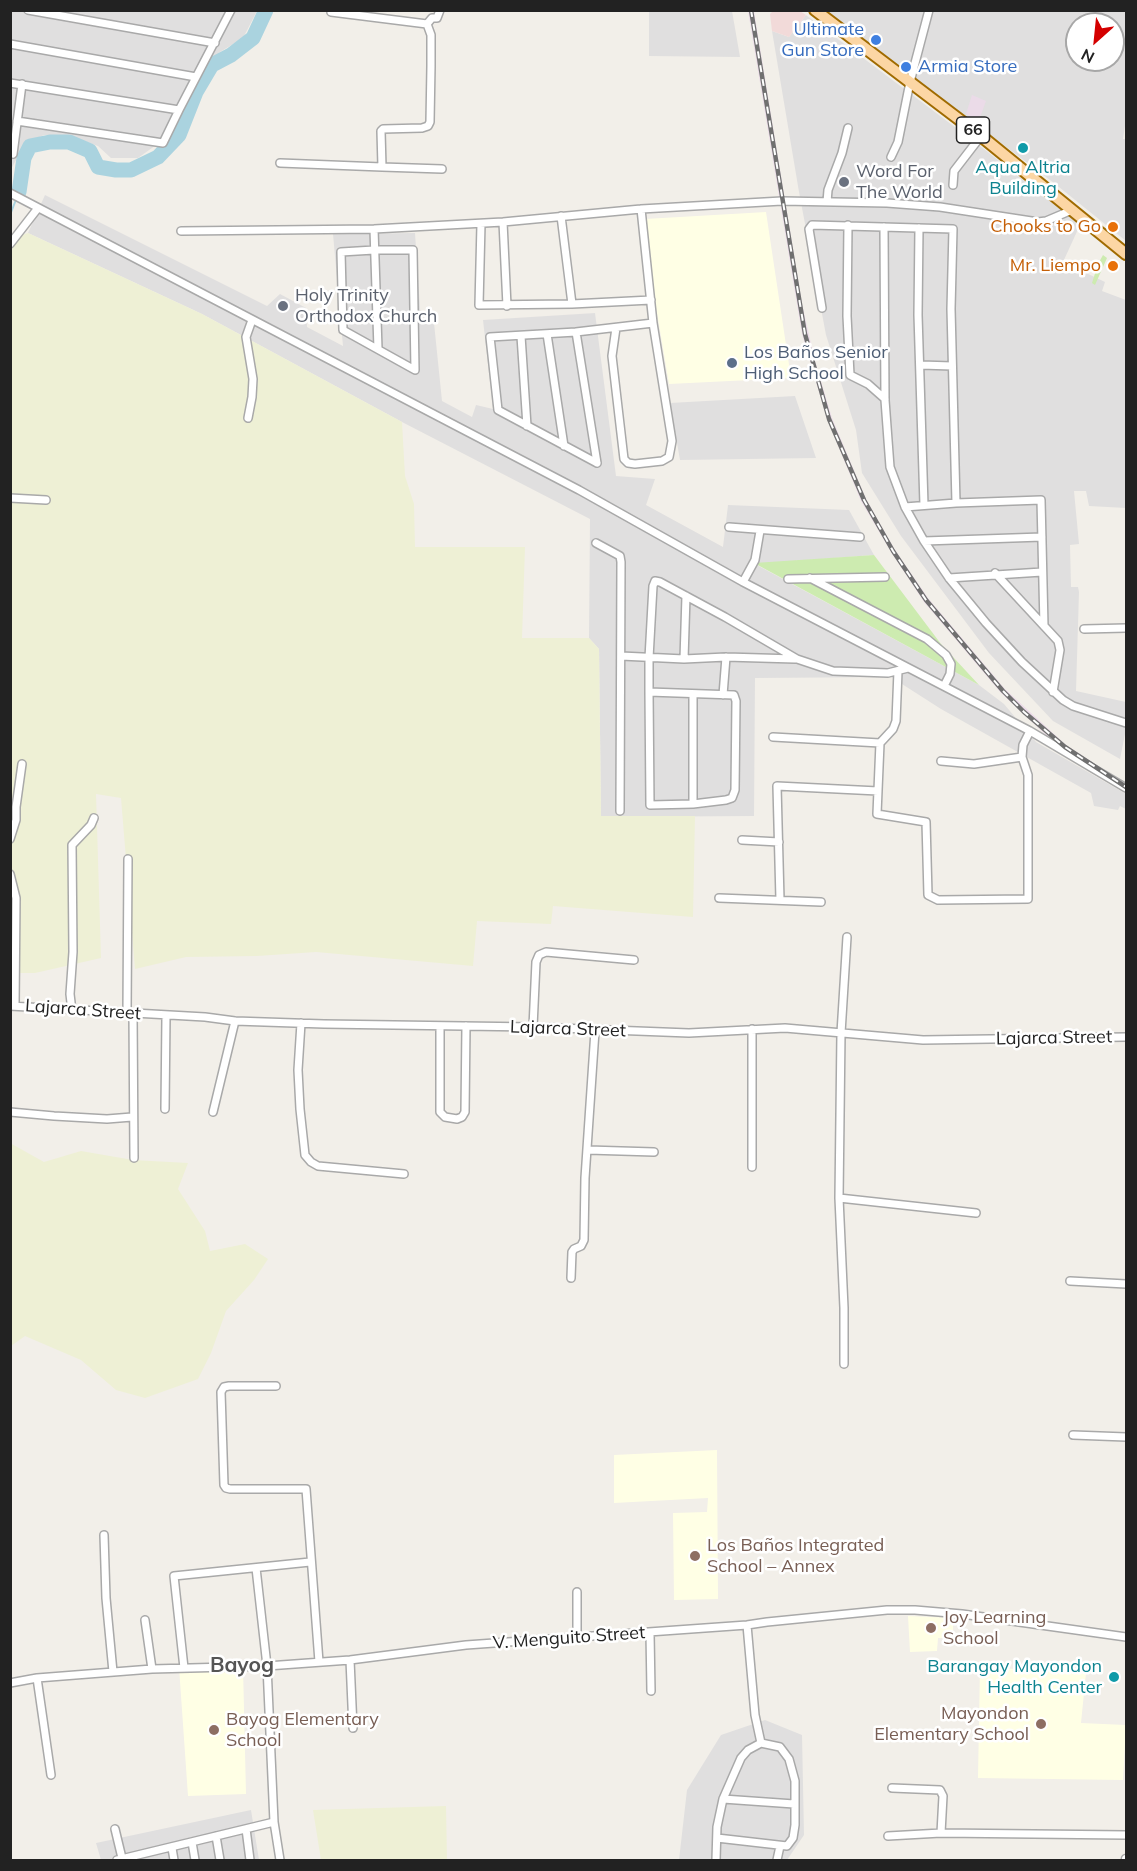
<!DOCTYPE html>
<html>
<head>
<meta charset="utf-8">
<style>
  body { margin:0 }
  #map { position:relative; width:1137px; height:1871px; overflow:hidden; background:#f2efe9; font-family:Mulish,sans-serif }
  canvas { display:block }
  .frame { position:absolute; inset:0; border:12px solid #222; pointer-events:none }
  .north { position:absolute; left:1065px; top:12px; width:60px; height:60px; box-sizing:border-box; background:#fff; border:2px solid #a7a7a7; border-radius:50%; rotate:207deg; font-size:16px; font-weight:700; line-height:24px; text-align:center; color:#222 }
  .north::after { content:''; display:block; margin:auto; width:21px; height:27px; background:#d40000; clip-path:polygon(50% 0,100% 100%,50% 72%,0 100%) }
</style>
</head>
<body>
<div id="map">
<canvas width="1137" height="1871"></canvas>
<div class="frame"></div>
<div class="north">N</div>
</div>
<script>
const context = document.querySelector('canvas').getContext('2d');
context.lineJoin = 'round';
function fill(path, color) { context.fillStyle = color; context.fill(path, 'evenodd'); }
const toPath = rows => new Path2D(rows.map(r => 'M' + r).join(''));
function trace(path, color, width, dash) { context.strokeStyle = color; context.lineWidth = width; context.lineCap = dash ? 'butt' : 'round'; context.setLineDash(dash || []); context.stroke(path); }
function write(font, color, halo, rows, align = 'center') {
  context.font = font + ' Mulish,sans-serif'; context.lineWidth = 5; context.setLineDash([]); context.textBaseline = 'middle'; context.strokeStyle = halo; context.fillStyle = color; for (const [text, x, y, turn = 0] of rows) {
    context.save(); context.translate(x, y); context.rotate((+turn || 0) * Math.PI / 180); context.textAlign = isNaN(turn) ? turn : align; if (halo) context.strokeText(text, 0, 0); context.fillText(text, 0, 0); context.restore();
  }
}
fill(toPath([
  [10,11,257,11,243,38,220,52,202,70,163,140,138,158,111,158,98,146,70,136,44,135,25,144,11,169],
  [649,11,732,11,740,57,649,56],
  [826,11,1126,11,1126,125,1125,126,1123,139,1126,139,1126,241,1054,183],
  [1077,24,1113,24,1113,60,1077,60],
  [806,15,984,149,1080,225,1063,262,1105,282,1102,291,1126,300,1126,508,1089,506,1086,491,1074,491,1079,544,1070,545,1071,587,1078,587,1079,592,1076,691,1126,702,1126,729,1120,759,1053,721,989,653,901,536,862,473,856,430,826,335,799,192,772,31,789,37],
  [45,195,267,306,280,294,306,308,307,327,343,346,333,234,415,233,421,323,434,323,442,401,472,417,476,405,493,409,483,320,595,313,616,476,655,479,646,505,723,547,728,505,849,510,874,555,755,564,979,685,1004,704,1036,742,1126,794,1126,809,1120,806,1118,810,1094,806,1091,793,941,709,891,677,755,678,754,816,601,817,599,649,589,638,590,519,402,422,202,314,28,233],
  [795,396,816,458,680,460,670,403],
  [765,1720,802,1735,804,1835,787,1860,679,1860,687,1790,721,1735],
  [251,1810,259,1860,101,1860,96,1843]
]), '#e0dfdf');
fill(toPath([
  [800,11,806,15,789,37,772,31,770,14,773,11]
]), '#f2dad9');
fill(toPath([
  [748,11,754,11,802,304,815,361,832,418,866,499,895,550,928,598,1005,689,1066,745,1126,784,1126,790,1062,750,1001,693,924,602,891,552,861,501,827,419,802,334],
  [972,95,986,101,978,123,966,114]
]), '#ebdbe8');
fill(toPath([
  [766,212,791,378,669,384,656,307,645,219],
  [717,1450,718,1599,674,1600,673,1513,707,1512,708,1498,614,1503,614,1455],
  [908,1616,953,1618,953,1638,938,1638,937,1651,910,1652],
  [179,1667,243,1667,246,1794,188,1796],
  [980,1667,1086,1673,1081,1723,1126,1725,1123,1780,978,1778]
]), '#ffffe5');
fill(toPath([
  [28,233,202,314,402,422,405,476,414,504,415,547,525,547,522,638,589,638,599,649,601,816,695,816,693,917,553,906,551,924,477,921,473,966,316,952,257,956,186,957,135,969,121,798,96,794,101,958,35,973,11,973,10,239],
  [10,1143,44,1162,81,1151,133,1160,188,1163,178,1189,205,1231,210,1251,245,1244,268,1259,254,1280,226,1311,211,1353,198,1379,145,1398,116,1390,81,1360,25,1336,11,1346],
  [446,1806,447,1860,321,1860,313,1810]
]), '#eef0d5');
fill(toPath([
  [1103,255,1107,258,1095,285,1092,283,1098,264],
  [874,555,941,644,979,685,754,563]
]), '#cdebb0');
trace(toPath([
  [10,215,19,192]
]), '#aad3df', 2);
trace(toPath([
  [19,192,24,158,30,146,50,142,69,142,90,151,98,167,116,170,131,170,158,157,179,135,196,92,212,65,231,55,253,38,266,10]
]), '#aad3df', 15);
const minor = toPath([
  [28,10,215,43],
  [331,12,427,24],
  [10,44,196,77],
  [10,83,179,110],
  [17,121,163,143,179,110,231,10],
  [10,152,13,154,22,84],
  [891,157,898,142,910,82,929,10],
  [280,163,382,167,381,131,383,129,422,128,428,126,430,122,431,66,431,35,427,24,432,18,437,18,440,10],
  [382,167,442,169],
  [953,185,954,171,981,136],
  [10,193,579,490,743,582,1030,731,1126,788],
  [827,202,828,190,842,153,848,128],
  [561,216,572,304],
  [503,222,507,306],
  [481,224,479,305,572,304,651,300],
  [848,225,847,316,850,375,868,384,885,399],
  [884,227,885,400,890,467,905,507,924,541,949,578,986,623,1022,662,1063,700,1073,706,1126,723],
  [919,228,918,315,924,505],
  [374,229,378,349],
  [181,231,374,229,503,222,641,209,782,201,887,203,940,207,1038,222,1046,221,1072,210],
  [10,244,38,208],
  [374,250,413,250,415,370,343,330,341,252,374,250],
  [822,308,809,229,812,225,953,229,951,309,956,503],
  [616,328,612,356,624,459,628,463,635,464,662,461,669,457,672,441,653,323,641,209],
  [576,332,597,463],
  [547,334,564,446],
  [521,336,527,426],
  [921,365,952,366],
  [248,418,252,397,253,379,246,337,252,320],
  [597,463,498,410,490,337,576,332,653,323],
  [10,498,46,500],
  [905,507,956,503,1041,500,1044,626],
  [729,527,860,537],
  [924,541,1042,537],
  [596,543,620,556,621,562,620,811],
  [995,573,1058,641,1060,650,1053,692],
  [810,578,927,639,946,655,951,664,950,674,944,686],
  [949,578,1042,572],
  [788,579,885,577],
  [743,582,755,560,760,531],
  [1084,629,1126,628],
  [621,656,684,659,726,657,795,659],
  [684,659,686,596],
  [898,671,896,721,893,729,880,743,877,814,926,822,928,895,938,900,1028,899,1028,775,1022,757,1023,745,1030,731],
  [649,692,734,695,736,701,735,790,732,798,726,800,693,804,650,805,649,692,649,658,653,586,655,581,660,582,725,617,797,659,833,671,888,673,908,668],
  [723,695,726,657],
  [773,737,880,743],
  [941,761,974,764,1022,757],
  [693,804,693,694],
  [10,839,16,820,16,807,22,764],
  [742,840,779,842],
  [10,874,16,898,15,1006],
  [719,898,821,902],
  [780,900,777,786,878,791],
  [10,1006,205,1017,235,1021,324,1024,533,1027,689,1033,785,1028,923,1040,1126,1037],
  [72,1011,70,994,73,952,72,845,91,825,94,818],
  [127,1013,128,859],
  [133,1013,134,1158],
  [301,1023,298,1070,300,1109,305,1155,311,1162,318,1166,404,1174],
  [440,1026,440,1112,445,1117,457,1119,462,1117,465,1112,466,1026],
  [533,1027,536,962,539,955,546,952,634,960],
  [165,1109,166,1016],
  [10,1112,54,1116,107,1119,132,1117],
  [213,1112,235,1021],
  [588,1150,654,1152],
  [752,1167,752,1029],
  [839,1198,976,1213],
  [571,1278,572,1252,574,1249,581,1246,584,1240,585,1178,595,1031],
  [1070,1281,1126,1284],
  [844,1364,844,1308,839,1198,841,1033,847,937],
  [276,1386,229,1386,224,1387,221,1392,224,1485,226,1488,230,1489,306,1489,319,1662],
  [1073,1435,1126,1437],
  [104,1535,106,1598,113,1672],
  [256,1568,267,1666,274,1822,280,1860],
  [145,1620,152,1669],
  [650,1633,651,1691],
  [577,1638,577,1592],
  [350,1660,353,1728],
  [184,1668,174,1576,310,1562],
  [37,1678,51,1775],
  [10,1683,37,1678,152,1669,267,1666,350,1660,466,1645,747,1625,767,1622,887,1610,915,1610,962,1614,1126,1637],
  [892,1788,940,1790,943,1796,941,1833],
  [723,1799,794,1804],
  [115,1829,122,1858],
  [246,1829,250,1860],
  [216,1836,220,1860],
  [888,1836,941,1833,1126,1835],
  [717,1838,787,1846,793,1838,795,1825,795,1781,789,1759,780,1747,761,1743],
  [192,1842,195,1860],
  [172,1848,174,1860],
  [117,1860,274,1822],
  [716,1860,717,1827,723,1799,741,1758,748,1750,761,1743,755,1715,747,1625],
  [777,1860,780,1846]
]);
const tertiary = toPath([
  [1126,1860,1126,1859]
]);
const primary = toPath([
  [815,10,981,136,1126,254]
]);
trace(minor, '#a9a9a9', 10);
trace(tertiary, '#a9a9a9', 11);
trace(primary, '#a06b00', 14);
trace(minor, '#fff', 7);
trace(tertiary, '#fff', 8);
trace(primary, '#fcd6a4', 10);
const rail = toPath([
  [751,10,805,334,829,419,864,500,893,551,926,600,1003,691,1024,712,1065,747,1126,787]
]);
trace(rail, '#707070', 4.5);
trace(rail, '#fff', 2, [7]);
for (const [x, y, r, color] of [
  [876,40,6,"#3f7fe0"],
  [906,67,6,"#3f7fe0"],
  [1023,148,6,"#0f9aa8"],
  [844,182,6,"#6b7280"],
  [1113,227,6,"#e8710a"],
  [1113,266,6,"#e8710a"],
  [283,306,6,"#6b7280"],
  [732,363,6,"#5c6f8a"],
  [695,1556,6,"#8d6e63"],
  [931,1628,6,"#8d6e63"],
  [1114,1677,6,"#0f9aa8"],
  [1041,1724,6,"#8d6e63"],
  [214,1730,6,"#8d6e63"]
]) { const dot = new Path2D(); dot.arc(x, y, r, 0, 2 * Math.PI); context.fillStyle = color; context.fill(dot); trace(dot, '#fff', 2); }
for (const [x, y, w] of [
  [973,130,33]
]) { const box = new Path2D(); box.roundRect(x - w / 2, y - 13, w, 26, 4.5); context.fillStyle = '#fff'; context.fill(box); trace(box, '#222', 1.5); }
write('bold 16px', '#222', null, [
  ["66",973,130]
]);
write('18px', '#366cbe', '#fff', [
  ["Ultimate",864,30],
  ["Gun Store",864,51],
  ["Armia Store",918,67,"left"]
], 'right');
write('18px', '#0d838f', '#fff', [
  ["Aqua Altria",1023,168],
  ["Building",1023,189],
  ["Barangay Mayondon",1102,1667,"right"],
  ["Health Center",1102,1688,"right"]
]);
write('18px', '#5b616d', '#fff', [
  ["Word For",856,172],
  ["The World",856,193],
  ["Holy Trinity",295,296],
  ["Orthodox Church",295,317]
], 'left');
write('18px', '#c56008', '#fff', [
  ["Chooks to Go",1101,227],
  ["Mr. Liempo",1101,266]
], 'right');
write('18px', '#4e5e75', '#fff', [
  ["Los Baños Senior",744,353],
  ["High School",744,374]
], 'left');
write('18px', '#222', '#fff', [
  ["Lajarca Street",83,1010,4],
  ["Lajarca Street",568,1029,2],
  ["Lajarca Street",1054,1038,-1],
  ["V. Menguito Street",569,1638,-4]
]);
write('18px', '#785e54', '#fff', [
  ["Los Baños Integrated",707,1546],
  ["School – Annex",707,1567],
  ["Joy Learning",943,1618],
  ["School",943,1639],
  ["Mayondon",1029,1714,"right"],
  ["Elementary School",1029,1735,"right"],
  ["Bayog Elementary",226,1720],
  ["School",226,1741]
], 'left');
write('bold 21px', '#555', '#fff', [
  ["Bayog",242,1666]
]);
</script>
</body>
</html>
